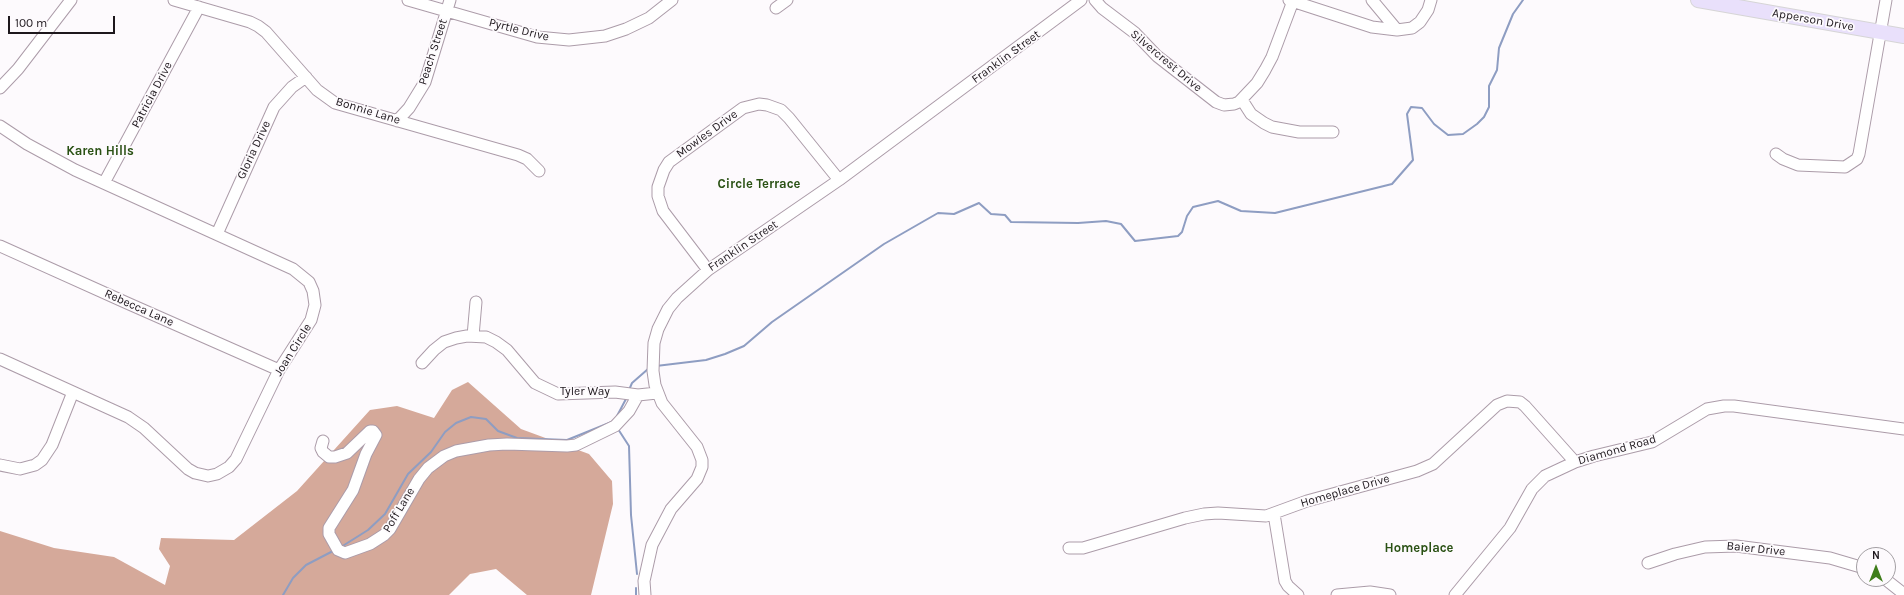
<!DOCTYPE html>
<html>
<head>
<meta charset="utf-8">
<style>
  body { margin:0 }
  #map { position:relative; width:1904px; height:595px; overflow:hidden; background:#fdfafd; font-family:Karla,sans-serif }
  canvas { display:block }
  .north { position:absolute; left:1856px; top:547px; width:40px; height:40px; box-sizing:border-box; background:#fdfafd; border:1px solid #a39fa3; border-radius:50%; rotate:0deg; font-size:11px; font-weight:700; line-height:16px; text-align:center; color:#1d171c }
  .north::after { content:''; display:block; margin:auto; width:14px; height:18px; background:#3f7d1b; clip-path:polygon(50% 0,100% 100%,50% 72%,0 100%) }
  .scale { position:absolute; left:8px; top:16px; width:107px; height:18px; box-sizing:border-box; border:2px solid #1d171c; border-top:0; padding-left:5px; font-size:12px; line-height:14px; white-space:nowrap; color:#1d171c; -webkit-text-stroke:3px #fdfafd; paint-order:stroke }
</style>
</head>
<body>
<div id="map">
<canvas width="1904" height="595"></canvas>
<div class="north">N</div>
<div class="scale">100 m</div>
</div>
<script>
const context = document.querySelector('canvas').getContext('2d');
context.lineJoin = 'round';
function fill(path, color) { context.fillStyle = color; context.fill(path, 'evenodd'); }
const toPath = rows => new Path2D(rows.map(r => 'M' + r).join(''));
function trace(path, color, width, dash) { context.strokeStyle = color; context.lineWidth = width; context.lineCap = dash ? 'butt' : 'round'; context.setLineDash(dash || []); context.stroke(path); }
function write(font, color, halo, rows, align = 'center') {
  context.font = font + ' Karla,sans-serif'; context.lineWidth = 3.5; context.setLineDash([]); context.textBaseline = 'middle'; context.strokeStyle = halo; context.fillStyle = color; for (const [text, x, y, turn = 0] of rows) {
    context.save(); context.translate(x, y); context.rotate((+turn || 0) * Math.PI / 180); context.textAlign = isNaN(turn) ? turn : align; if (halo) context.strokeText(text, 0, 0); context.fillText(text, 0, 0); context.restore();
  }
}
fill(toPath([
  [468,382,521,429,589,454,612,481,613,504,591,595,527,595,496,569,470,574,449,595,0,595,0,531,54,548,114,557,165,585,170,566,159,549,161,538,234,540,297,491,370,410,397,406,434,418,452,390]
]), '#d5a99a');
trace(toPath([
  [656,366,706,360,725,354,744,346,772,322,884,244,938,213,954,214,979,203,991,214,1005,215,1011,222,1078,223,1106,221,1121,224,1135,241,1178,236,1182,232,1187,216,1193,207,1218,201,1241,211,1275,213,1392,184,1413,160,1407,114,1411,107,1422,108,1434,124,1448,135,1463,134,1477,124,1484,117,1489,107,1489,86,1497,70,1499,48,1513,14,1523,0],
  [629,390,632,383,648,369],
  [617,416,627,397],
  [618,429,629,446,631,515,637,574],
  [341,547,368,530,385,514,408,474,431,452,445,432,456,423,471,417,486,419,498,431,517,438,567,440,614,421],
  [636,588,636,595],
  [283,595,293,578,306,565,333,551]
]), '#8e9dc2', 2);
const minor = toPath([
  [174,0,250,22,258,26,266,32,317,90,335,103,518,155,527,159,539,171],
  [408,0,537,37,569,40,605,36,626,29,649,18,672,0],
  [1095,0,1102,8,1135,33,1157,56,1216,102,1224,105,1234,104,1239,102,1257,83,1265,70,1272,57,1293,1],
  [1289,0,1372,27,1397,30,1412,28,1420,22,1428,10,1431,0],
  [1372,0,1397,30],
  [776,8,787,0],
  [0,88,18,69,71,0],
  [1242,100,1251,114,1264,123,1272,127,1299,132,1333,132],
  [397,121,409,108,425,82,450,0],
  [0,126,27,144,75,170,293,269,309,282,313,291,315,305,311,320,279,370,236,459,229,467,217,474,208,476,195,473,188,469,144,428,128,417,0,359],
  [1776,154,1783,159,1798,165,1845,167,1857,159,1859,154,1886,0],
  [104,183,199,7],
  [217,234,274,107,292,87,306,77],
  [0,246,127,303,279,370],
  [708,270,663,211,658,196,658,187,664,170,669,162,743,108,759,104,767,105,781,110,789,118,839,180],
  [473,336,476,302],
  [422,363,434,350,444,342,456,338,467,336,486,337,496,342,507,350,535,383,558,394,615,392,638,395,657,393],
  [323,441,321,448,323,452,329,457,335,457,347,453,370,431,373,431,376,435,366,454,353,490,329,528,329,534,338,550,345,553,370,544,384,535,390,529,419,479,428,468,444,456,456,451,489,445,507,444,567,446,576,445,615,426,629,411,638,395],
  [0,465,20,469,35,465,42,460,52,445,73,392],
  [1274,514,1285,581,1288,586,1298,595],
  [1069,548,1083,548,1185,518,1204,514,1218,513,1266,516,1307,501,1417,471,1433,464,1497,405,1507,401,1520,402,1525,406,1575,462],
  [1648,563,1675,554,1705,547,1736,546,1830,558,1864,568],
  [1885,579,1904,594],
  [645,595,644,581,652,545,671,509,697,479,702,467,702,460,697,447,662,403,655,385,653,371,654,343,658,329,668,309,677,298,708,270,839,180,1081,0],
  [1337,595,1370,592,1390,595],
  [1455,595,1510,528,1532,489,1545,476,1575,462,1594,456,1652,442,1707,409,1724,406,1734,406,1904,429]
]);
const major = toPath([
  [1698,0,1904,36]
]);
trace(minor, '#ac9ca9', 13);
trace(major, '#d6d5d6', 16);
trace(minor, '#fff', 11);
trace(major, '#e9e0fb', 14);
write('12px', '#1d171c', '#fdfafd', [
  ["Apperson Drive",1813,20,10],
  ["Pyrtle Drive",519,30,14],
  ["Peach Street",433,52,-72],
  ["Franklin Street",1006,57,-36],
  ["Silvercrest Drive",1166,61,40],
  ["Patricia Drive",152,95,-62],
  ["Bonnie Lane",368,111,17],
  ["Mowles Drive",707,134,-36],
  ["Gloria Drive",254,150,-65],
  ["Franklin Street",743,246,-34],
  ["Rebecca Lane",139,308,24],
  ["Joan Circle",293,350,-58],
  ["Tyler Way",585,392],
  ["Diamond Road",1617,450,-16],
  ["Homeplace Drive",1345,491,-16],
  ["Poff Lane",399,510,-59],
  ["Baier Drive",1756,549,6]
]);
write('bold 13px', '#2a5114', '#fdfafd', [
  ["Karen Hills",100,151],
  ["Circle Terrace",759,184],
  ["Homeplace",1419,548]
]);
</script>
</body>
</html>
